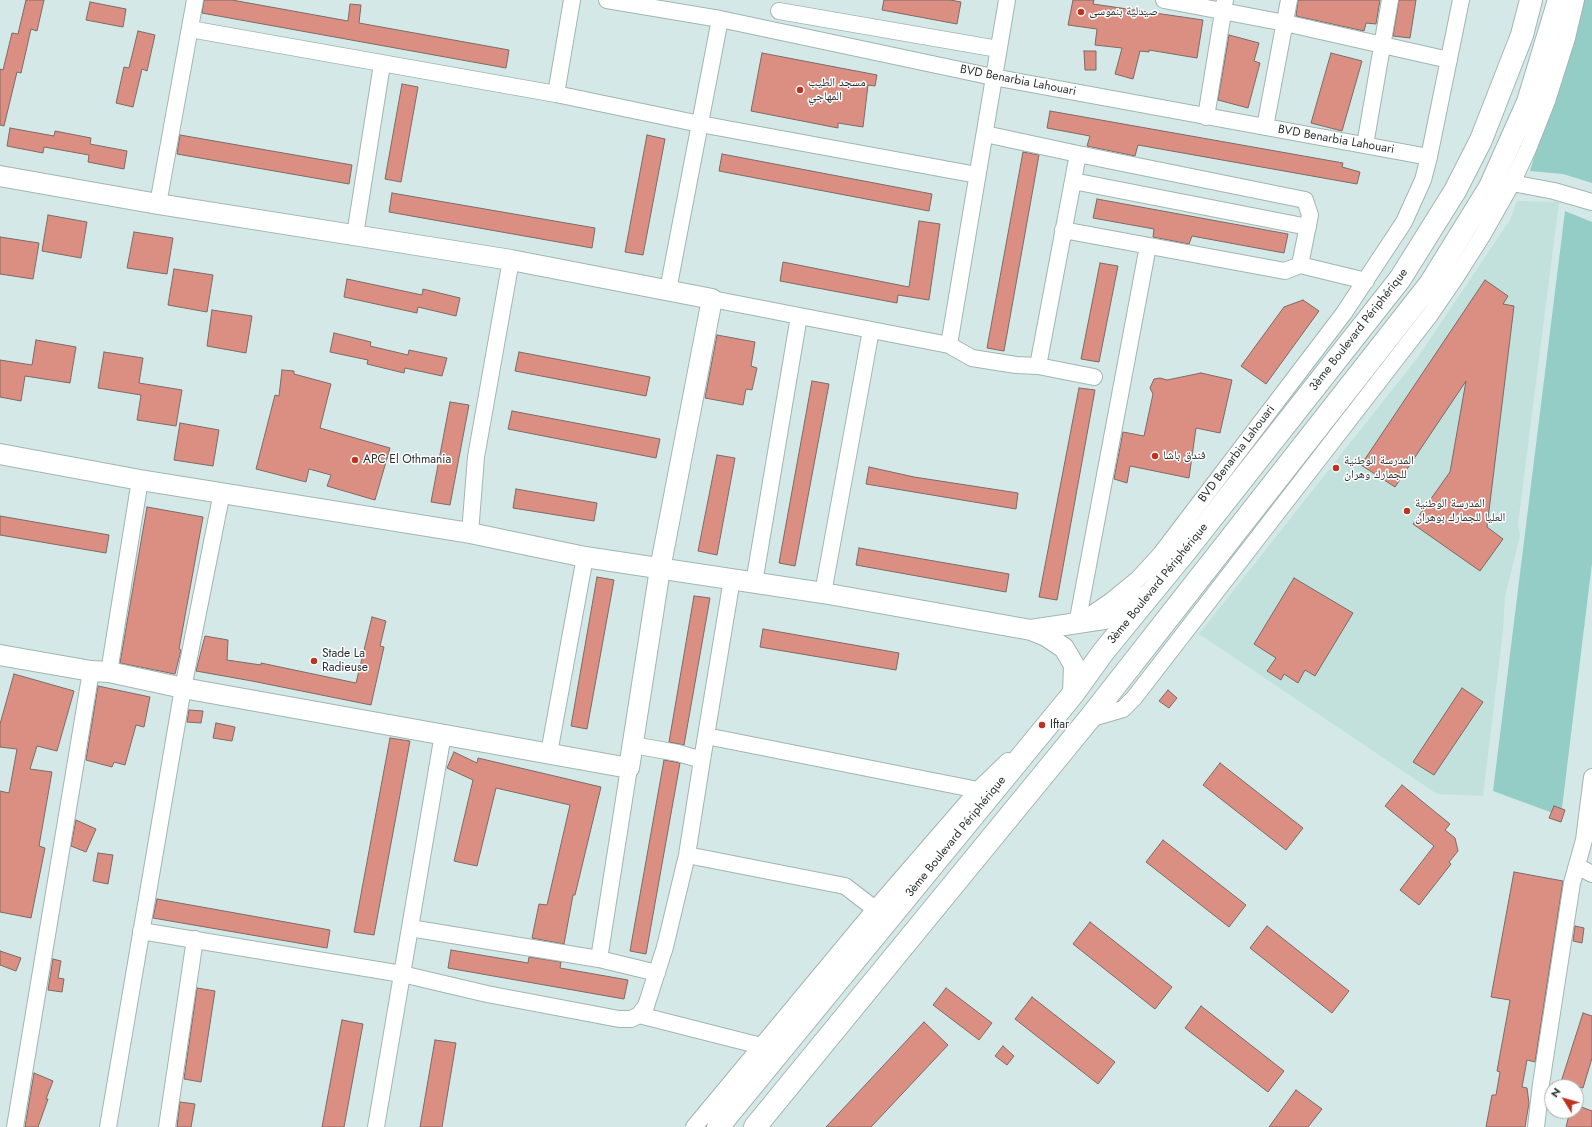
<!DOCTYPE html>
<html>
<head>
<meta charset="utf-8">
<style>
  body { margin:0 }
  #map { position:relative; width:1592px; height:1127px; overflow:hidden; background:#d4e9e7; font-family:Jost,sans-serif }
  canvas { display:block }
  .north { position:absolute; left:1544px; top:1079px; width:40px; height:40px; box-sizing:border-box; background:#fff; border:1px solid #aaadad; border-radius:50%; rotate:307deg; font-size:11px; font-weight:700; line-height:16px; text-align:center; color:#2a3231 }
  .north::after { content:''; display:block; margin:auto; width:14px; height:18px; background:#be3220; clip-path:polygon(50% 0,100% 100%,50% 72%,0 100%) }
</style>
</head>
<body>
<div id="map">
<canvas width="1592" height="1127"></canvas>
<div class="north">N</div>
</div>
<script>
const context = document.querySelector('canvas').getContext('2d');
context.lineJoin = 'round';
function fill(path, color) { context.fillStyle = color; context.fill(path, 'evenodd'); }
const toPath = rows => new Path2D(rows.map(r => 'M' + r).join(''));
function trace(path, color, width, dash) { context.strokeStyle = color; context.lineWidth = width; context.lineCap = dash ? 'butt' : 'round'; context.setLineDash(dash || []); context.stroke(path); }
function write(font, color, halo, rows, align = 'center') {
  context.font = font + ' Jost,"Noto Naskh Arabic",sans-serif'; context.lineWidth = 3; context.setLineDash([]); context.textBaseline = 'middle'; context.strokeStyle = halo; context.fillStyle = color; for (const [text, x, y, turn = 0] of rows) {
    context.save(); context.translate(x, y); context.rotate((+turn || 0) * Math.PI / 180); context.textAlign = isNaN(turn) ? turn : align; if (halo) context.strokeText(text, 0, 0); context.fillText(text, 0, 0); context.restore();
  }
}
fill(toPath([
  [1517,201,1559,202,1518,524,1520,536,1505,597,1503,631,1483,796,1437,794,1199,634,1418,357,1510,220]
]), '#c2e1dd');
fill(toPath([
  [1580,0,1592,0,1592,183,1563,174,1530,171],
  [1565,211,1592,222,1592,563,1561,816,1493,791]
]), '#94ccc6');
const building = toPath([
  [26,0,44,0,37,31,31,29,21,73,17,72,4,126,0,125,0,69,3,70,12,33,18,34,26,0],
  [204,0,232,0,348,21,350,4,361,5,359,23,509,50,506,68,202,13,204,0],
  [884,0,950,0,961,2,957,24,882,10,884,0],
  [1073,0,1094,0,1093,4,1203,20,1197,58,1149,50,1149,52,1140,51,1133,79,1115,74,1122,48,1095,45,1097,29,1068,25,1073,0],
  [1298,0,1380,0,1376,24,1366,23,1364,31,1296,16,1298,0],
  [1399,0,1416,0,1410,38,1393,36,1399,0],
  [90,2,126,9,123,27,86,20,90,2],
  [138,31,155,35,147,71,142,69,133,107,116,103,124,67,129,68,138,31],
  [1229,35,1259,43,1254,61,1260,63,1248,108,1218,100,1229,35],
  [1084,51,1096,51,1096,70,1085,70,1084,51],
  [762,53,877,75,875,86,868,85,863,127,838,123,838,128,751,111,762,53],
  [1331,53,1362,61,1342,131,1311,123,1331,53],
  [402,84,418,87,401,182,385,179,402,84],
  [1050,111,1343,163,1342,167,1360,172,1357,184,1138,145,1135,156,1087,146,1090,136,1047,128,1050,111],
  [10,128,54,136,55,131,91,138,90,144,127,151,124,169,88,162,89,155,44,147,43,153,7,146,10,128],
  [180,135,352,165,349,184,177,154,180,135],
  [647,135,665,139,643,255,625,252,647,135],
  [1023,152,1039,155,1004,351,987,348,1023,152],
  [722,154,932,194,929,211,719,171,722,154],
  [392,193,595,228,592,248,389,212,392,193],
  [1097,199,1288,234,1284,253,1192,236,1189,244,1153,237,1154,229,1093,218,1097,199],
  [48,215,87,222,81,258,42,251,48,215],
  [919,221,940,224,929,300,898,295,897,303,780,281,783,262,909,287,919,221],
  [134,232,173,238,167,274,127,268,134,232],
  [0,237,39,243,33,279,0,274,0,237],
  [1100,263,1118,266,1099,362,1081,359,1100,263],
  [174,269,213,275,207,312,168,305,174,269],
  [347,279,422,295,423,289,460,298,456,316,418,307,417,313,344,297,347,279],
  [1485,280,1508,296,1503,304,1514,306,1487,527,1503,539,1480,571,1413,524,1450,472,1466,381,1395,487,1361,465,1485,280],
  [1303,300,1319,311,1266,384,1241,366,1284,307,1303,300],
  [212,310,252,316,246,353,207,346,212,310],
  [334,333,371,342,370,346,408,355,409,350,447,358,442,376,405,368,404,373,367,364,368,360,330,352,334,333],
  [717,335,755,342,751,366,757,368,752,390,746,389,743,405,705,398,717,335],
  [36,340,76,347,70,383,25,376,21,401,0,397,0,360,32,365,36,340],
  [104,352,143,358,139,383,182,390,176,426,137,420,141,395,98,388,104,352],
  [519,352,650,377,646,396,515,371,519,352],
  [282,370,294,371,294,374,331,384,320,428,390,448,375,500,327,486,331,475,309,469,306,482,256,469,275,395,279,396,282,370],
  [1201,373,1232,380,1220,433,1196,428,1189,478,1130,466,1127,483,1114,479,1123,432,1144,436,1153,394,1150,388,1154,379,1160,378,1167,380,1201,373],
  [812,381,829,384,795,566,779,563,812,381],
  [1079,388,1095,390,1057,600,1039,597,1079,388],
  [450,402,469,405,450,505,431,502,450,402],
  [512,411,660,439,656,458,508,429,512,411],
  [180,423,219,430,213,466,174,460,180,423],
  [717,455,735,458,717,555,698,551,717,455],
  [869,467,914,477,1018,493,1016,509,866,484,869,467],
  [516,489,597,503,594,521,513,508,516,489],
  [147,507,203,517,179,649,181,650,175,674,120,663,147,507],
  [0,516,109,535,106,553,0,535,0,516],
  [859,548,1009,574,1006,592,856,565,859,548],
  [597,577,614,580,587,729,571,726,597,577],
  [1294,578,1353,613,1315,676,1305,670,1298,683,1284,674,1281,680,1267,671,1276,658,1254,644,1294,578],
  [694,596,710,598,684,745,669,742,694,596],
  [372,617,386,621,380,646,384,647,371,705,252,681,196,671,205,636,228,640,227,660,261,665,261,663,356,683,372,617],
  [763,629,899,653,896,670,760,647,763,629],
  [14,674,74,691,57,751,37,746,30,769,52,772,39,846,45,848,31,918,0,912,0,791,9,793,17,749,0,747,0,724,14,674],
  [98,686,150,697,144,727,136,725,125,765,114,762,112,767,86,760,98,686],
  [1462,688,1483,702,1434,775,1413,762,1462,688],
  [1168,690,1177,698,1169,708,1159,701,1168,690],
  [189,710,203,711,201,723,187,722,189,710],
  [216,723,235,727,232,741,213,738,216,723],
  [390,738,410,741,374,935,354,932,390,738],
  [454,752,477,763,478,758,601,787,575,895,573,895,564,944,532,938,539,904,547,905,570,805,496,788,477,866,454,861,473,780,447,768,454,752],
  [664,760,680,763,646,954,630,951,664,760],
  [1220,763,1303,828,1286,850,1203,785,1220,763],
  [1402,785,1450,824,1445,830,1455,838,1458,851,1449,862,1451,864,1419,905,1400,890,1434,846,1385,806,1402,785],
  [1554,806,1565,810,1561,822,1549,818,1554,806],
  [76,820,96,829,86,852,71,846,76,820],
  [1163,840,1246,905,1229,927,1146,862,1163,840],
  [98,853,113,855,108,884,93,881,98,853],
  [1514,872,1563,881,1535,1062,1527,1060,1522,1087,1527,1088,1529,1103,1525,1127,1486,1127,1492,1095,1496,1095,1500,1072,1497,1071,1510,1000,1491,997,1514,872],
  [157,899,330,930,327,948,153,918,157,899],
  [1090,922,1172,987,1155,1009,1073,944,1090,922],
  [1267,926,1349,991,1332,1013,1250,948,1267,926],
  [1575,926,1584,928,1582,943,1573,941,1575,926],
  [451,950,528,963,529,957,561,962,560,968,628,980,624,999,448,968,451,950],
  [0,951,21,958,16,971,0,965,0,951],
  [53,959,61,961,58,978,64,979,62,992,48,990,53,959],
  [197,988,215,991,201,1082,184,1079,197,988],
  [946,988,992,1023,979,1040,933,1005,946,988],
  [1032,997,1115,1062,1098,1084,1015,1019,1032,997],
  [1201,1006,1284,1071,1268,1092,1185,1028,1201,1006],
  [1583,1013,1592,1016,1592,1058,1583,1088,1561,1082,1583,1013],
  [342,1020,363,1024,344,1127,322,1127,342,1020],
  [924,1022,948,1045,871,1127,826,1127,924,1022],
  [435,1040,456,1043,442,1127,420,1127,435,1040],
  [1003,1046,1014,1056,1007,1065,995,1056,1003,1046],
  [34,1073,53,1081,46,1099,48,1099,38,1127,25,1127,34,1073],
  [1296,1090,1322,1109,1308,1127,1269,1127,1296,1090],
  [180,1102,195,1104,191,1127,177,1127,180,1102],
  [1576,1105,1592,1111,1592,1127,1566,1127,1570,1111,1576,1111,1576,1105]
]);
fill(building, '#db8f82');
trace(building, '#7b6a66', 1);
const minor = toPath([
  [607,0,720,19,993,77,1429,157],
  [1164,0,1285,23,1449,60],
  [779,11,998,49],
  [190,29,556,94,700,124,977,175],
  [556,94,572,0],
  [1206,117,1225,0],
  [1265,127,1289,0],
  [985,134,1078,154,1305,200,1310,215,1300,265,1366,281],
  [1365,145,1390,0],
  [1073,181,1308,227],
  [1512,183,1554,191,1592,202],
  [158,204,195,0],
  [1063,230,1285,271,1300,265],
  [355,235,382,64],
  [668,290,720,19],
  [712,299,949,345,972,358,1016,365,1038,366,1094,377],
  [949,345,1007,0],
  [1038,366,1078,154],
  [470,533,476,457,511,260],
  [754,583,799,316],
  [823,593,871,330],
  [1080,622,1111,601,1138,579,1160,555,1344,313,1404,222,1423,180,1429,157,1461,0],
  [1077,624,1148,246],
  [109,672,140,480],
  [1089,719,1123,709,1134,698,1430,315,1456,277,1482,236,1512,183,1528,149,1547,101,1567,38,1576,0],
  [706,736,978,790],
  [633,745,678,753,702,760,732,579],
  [549,753,585,557],
  [687,855,845,886,875,909],
  [1577,866,1592,874],
  [410,928,599,959,629,768],
  [141,931,402,974,487,994,619,1019,631,1019,639,1015,646,1006,665,947,687,855,702,760],
  [599,959,657,973],
  [639,1015,761,1046],
  [15,1127,91,671],
  [108,1127,183,688,222,492],
  [167,1127,195,939],
  [376,1127,443,734],
  [694,1127,875,909,978,790,1008,761],
  [1536,1127,1541,1084,1572,883,1584,840,1592,777]
]);
const tertiary = toPath([
  [0,176,158,204,511,260,712,299,660,569,629,768,183,688,109,672,91,671,0,655],
  [0,454,140,480,470,533,585,557,823,593,1031,630,1046,636,1064,648,1074,665,1073,694],
  [1031,630,1104,619,1149,594]
]);
const trunk = toPath([
  [718,1127,1073,694,1104,651,1185,552,1400,279,1455,191,1481,140,1522,35,1531,0],
  [755,1127,1089,719,1430,284,1490,187,1528,102,1559,0]
]);
trace(minor, '#a1b5b3', 18);
trace(tertiary, '#a1b5b3', 22);
trace(trunk, '#a1b5b3', 24);
trace(minor, '#fff', 16);
trace(tertiary, '#fff', 20);
trace(trunk, '#fff', 22);
for (const [x, y, r, color] of [
  [1081,12,4,"#be3220"],
  [800,90,4,"#be3220"],
  [1155,456,4,"#be3220"],
  [355,460,4,"#be3220"],
  [1336,468,4,"#be3220"],
  [1407,511,4,"#be3220"],
  [314,661,4,"#be3220"],
  [1042,725,4,"#be3220"]
]) { const dot = new Path2D(); dot.arc(x, y, r, 0, 2 * Math.PI); context.fillStyle = color; context.fill(dot); trace(dot, '#fff', 1.5); }
write('12px', '#2a3231', '#fff', [
  ["صيدلية بنموسى",1089,12],
  ["مسجد الطيب",808,83],
  ["المهاجي",808,97],
  ["فندق باشا",1163,456],
  ["APC El Othmania",363,460],
  ["المدرسة الوطنية",1344,461],
  ["للجمارك وهران",1344,475],
  ["المدرسة الوطنية",1415,504],
  ["العليا للجمارك بوهران",1415,518],
  ["Stade La",322,654],
  ["Radieuse",322,668],
  ["Iftar",1050,725]
], 'left');
write('12px', '#2a3231', '#fff', [
  ["BVD Benarbia Lahouari",1018,81,11],
  ["BVD Benarbia Lahouari",1336,140,10],
  ["3ème Boulevard Périphérique",1359,330,-52],
  ["BVD Benarbia Lahouari",1237,454,-53],
  ["3ème Boulevard Périphérique",1158,584,-51],
  ["3ème Boulevard Périphérique",956,837,-51]
]);
</script>
</body>
</html>
